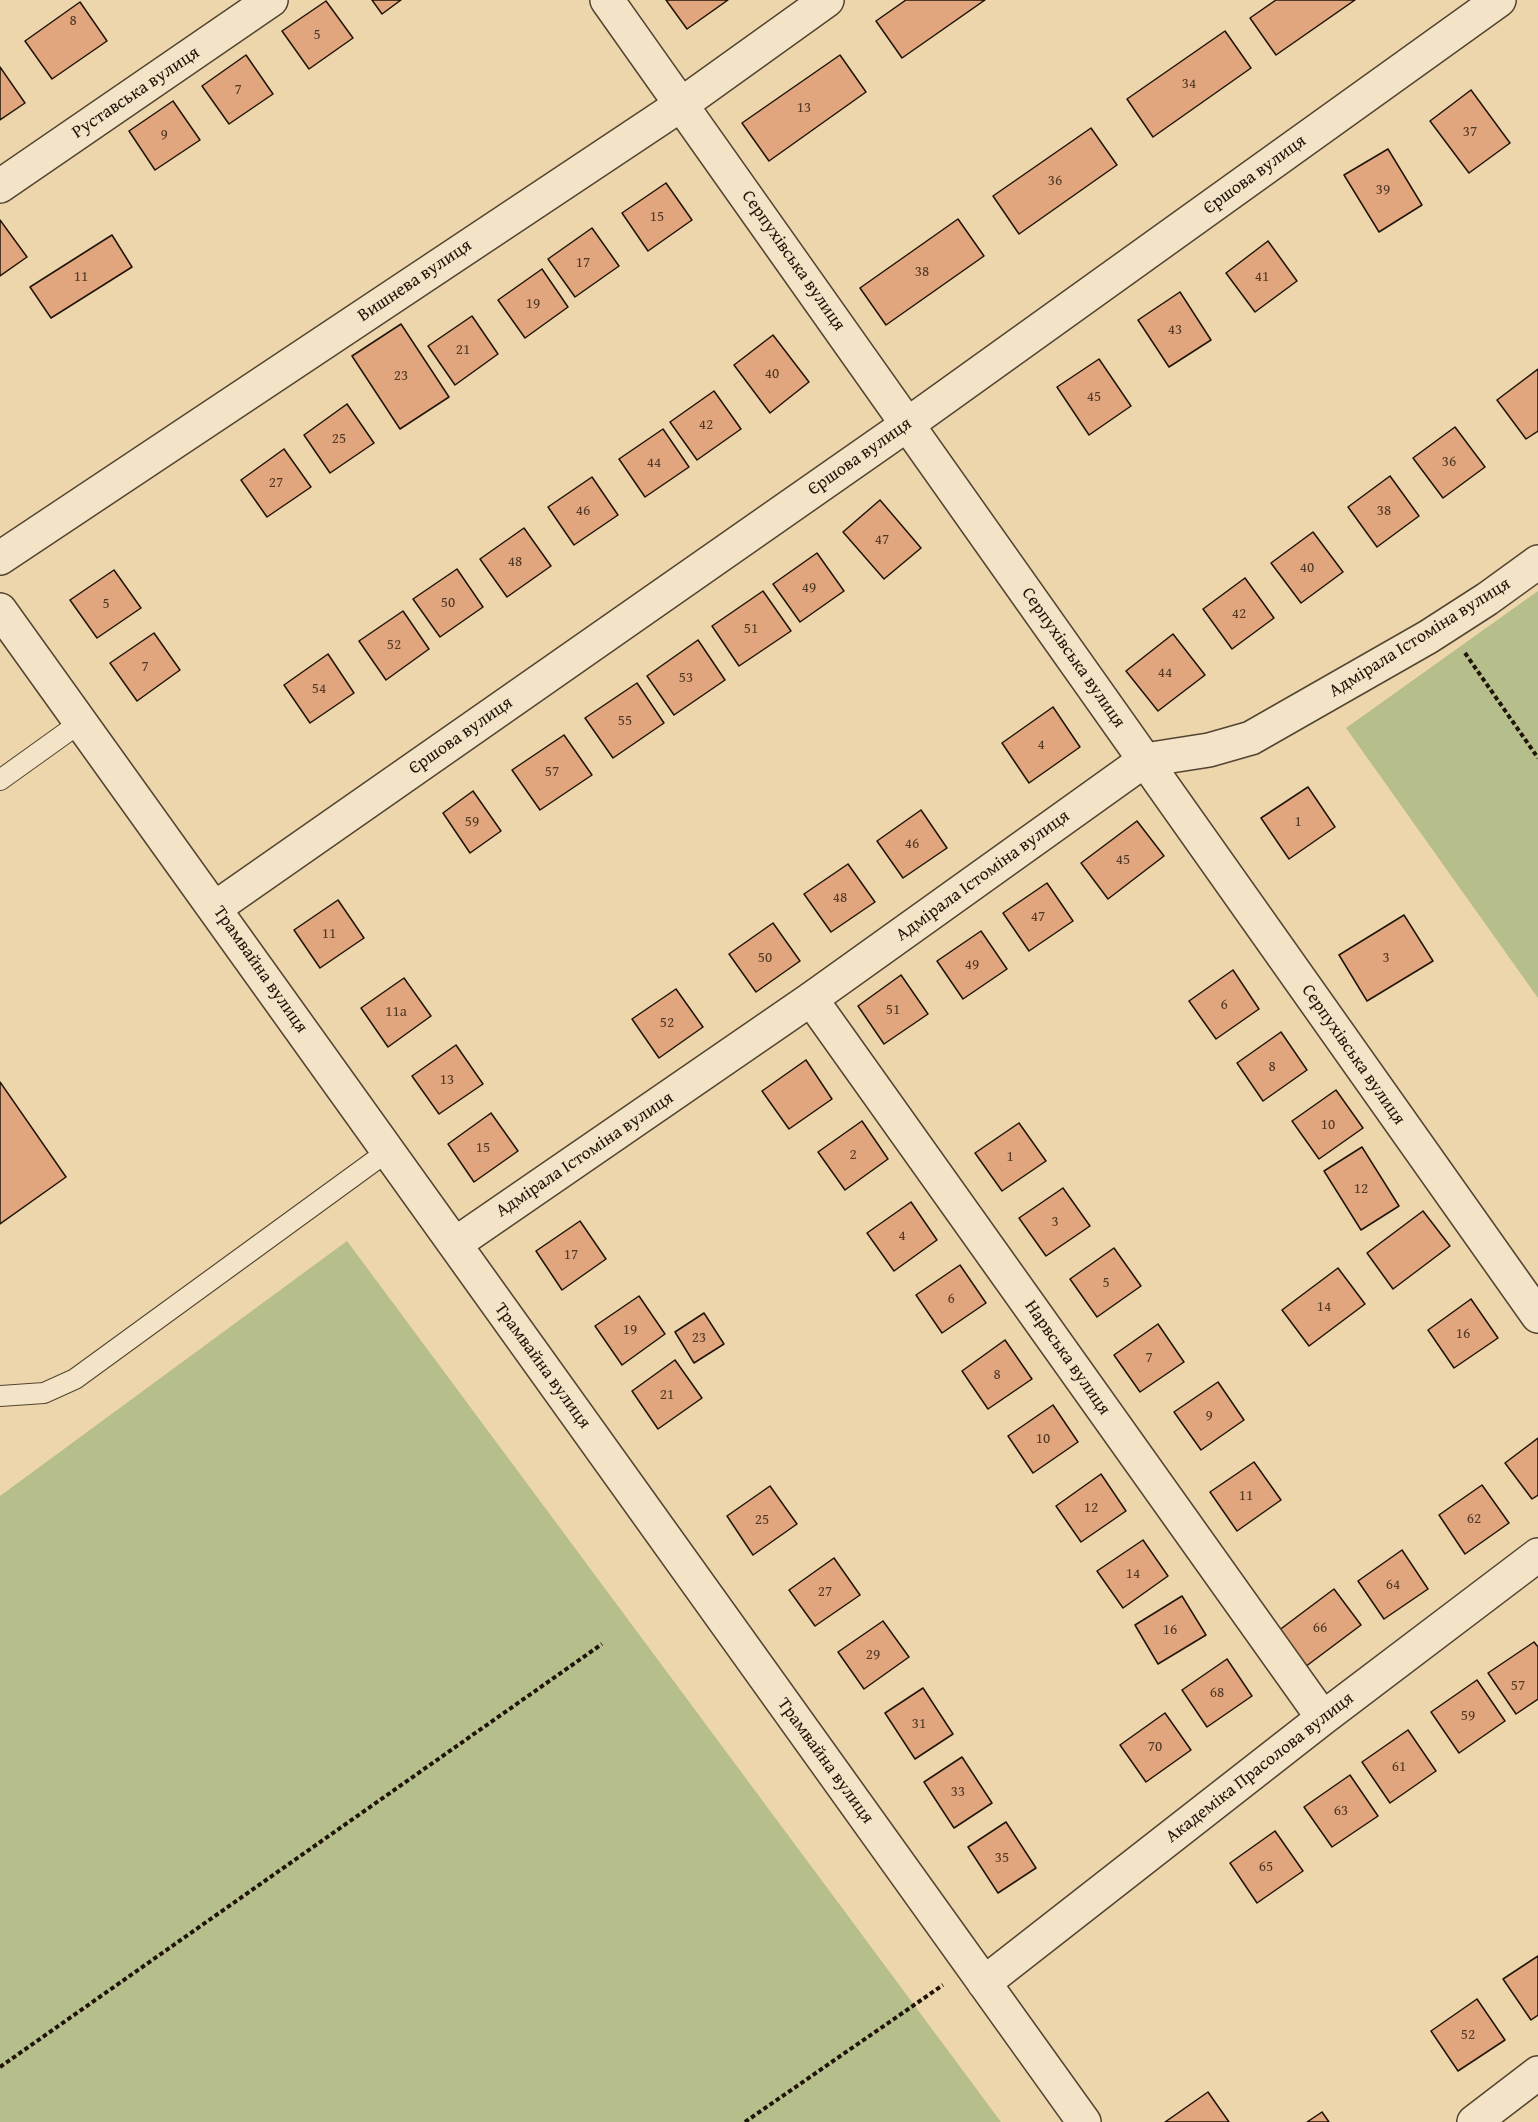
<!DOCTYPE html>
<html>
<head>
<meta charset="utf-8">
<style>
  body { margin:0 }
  canvas { display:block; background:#edd6ab }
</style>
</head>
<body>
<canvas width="1538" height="2122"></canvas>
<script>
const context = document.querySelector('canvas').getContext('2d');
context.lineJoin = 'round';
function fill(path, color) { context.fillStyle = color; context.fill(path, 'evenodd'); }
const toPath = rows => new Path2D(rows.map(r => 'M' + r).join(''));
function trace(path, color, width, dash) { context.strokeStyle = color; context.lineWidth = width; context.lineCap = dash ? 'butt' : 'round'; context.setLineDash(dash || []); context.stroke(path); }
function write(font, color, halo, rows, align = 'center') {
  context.font = font + ' "Gentium Book Plus",serif'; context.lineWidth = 4.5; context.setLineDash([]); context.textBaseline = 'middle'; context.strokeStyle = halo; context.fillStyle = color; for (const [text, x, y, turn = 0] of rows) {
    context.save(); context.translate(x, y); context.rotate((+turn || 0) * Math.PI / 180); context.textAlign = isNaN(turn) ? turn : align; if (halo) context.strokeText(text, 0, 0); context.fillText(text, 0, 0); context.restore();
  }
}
fill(toPath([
  [1538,591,1538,998,1346,728],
  [347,1241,1001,2122,0,2122,0,1496]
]), '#b6be8b');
const building = toPath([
  [372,0,401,0,382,14,372,0],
  [666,0,728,0,687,29,666,0],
  [906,0,985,0,902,58,876,21,906,0],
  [1276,0,1355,0,1276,55,1250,18,1276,0],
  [326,1,353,38,309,69,282,31,326,1],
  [80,2,107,41,52,79,25,41,80,2],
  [1225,31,1251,68,1153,137,1127,99,1225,31],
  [246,55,273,94,229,124,202,86,246,55],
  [840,55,866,92,769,161,742,123,840,55],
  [0,67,25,103,0,120,0,67],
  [1471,90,1510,143,1469,173,1430,121,1471,90],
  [173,101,200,140,155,170,129,131,173,101],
  [1091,128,1117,165,1019,234,993,196,1091,128],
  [1388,149,1422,205,1379,232,1344,175,1388,149],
  [666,183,692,220,648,251,622,213,666,183],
  [958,219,984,256,886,325,860,288,958,219],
  [0,220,27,257,0,276,0,220],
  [592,228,619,266,575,297,548,259,592,228],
  [112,235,132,267,51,318,30,287,112,235],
  [1268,241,1297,281,1255,312,1226,273,1268,241],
  [542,269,568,307,525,338,498,300,542,269],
  [1180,292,1211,340,1169,367,1138,320,1180,292],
  [472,316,498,354,455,385,428,346,472,316],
  [401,324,449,397,400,429,352,356,401,324],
  [773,335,809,382,770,413,734,365,773,335],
  [1099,359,1131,406,1089,435,1057,387,1099,359],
  [1538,369,1538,431,1526,439,1497,400,1538,369],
  [714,391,741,429,697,460,670,422,714,391],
  [347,404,374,443,330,473,304,435,347,404],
  [1455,427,1485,467,1443,498,1413,458,1455,427],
  [663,429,689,467,645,497,619,459,663,429],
  [284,449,311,487,267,517,241,480,284,449],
  [1390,476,1419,516,1377,547,1348,507,1390,476],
  [592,477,618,515,574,545,548,507,592,477],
  [880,500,921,548,884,579,843,532,880,500],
  [524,528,551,566,507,597,480,559,524,528],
  [1313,532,1343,572,1301,603,1271,563,1313,532],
  [817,553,844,591,800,622,773,584,817,553],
  [457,569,483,607,440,637,413,599,457,569],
  [114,570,141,608,97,638,70,600,114,570],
  [1245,578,1274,618,1232,649,1203,609,1245,578],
  [763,591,791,631,739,666,712,626,763,591],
  [403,611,429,649,386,680,359,641,403,611],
  [154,633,180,670,137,701,110,663,154,633],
  [1173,634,1205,675,1158,711,1126,671,1173,634],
  [698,640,725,680,674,715,647,676,698,640],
  [328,654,354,693,310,723,284,685,328,654],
  [637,683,664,723,613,758,585,718,637,683],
  [1053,707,1080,747,1029,783,1002,743,1053,707],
  [564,735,592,775,540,810,512,770,564,735],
  [1308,787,1335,827,1289,859,1261,818,1308,787],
  [473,791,501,831,470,853,443,813,473,791],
  [921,810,947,848,903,878,877,841,921,810],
  [1137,821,1164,856,1108,899,1081,863,1137,821],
  [848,864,875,902,831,932,804,894,848,864],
  [1047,883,1073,921,1029,951,1003,913,1047,883],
  [338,900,364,938,320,968,294,930,338,900],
  [1404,915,1433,961,1367,1001,1339,955,1404,915],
  [773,923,800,961,756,992,729,954,773,923],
  [981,931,1007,969,963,999,937,961,981,931],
  [1233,970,1259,1009,1216,1039,1189,1001,1233,970],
  [901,975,928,1014,884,1044,858,1006,901,975],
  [404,978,431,1016,388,1047,361,1008,404,978],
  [676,989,703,1027,659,1058,632,1019,676,989],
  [1281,1032,1307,1070,1263,1101,1237,1063,1281,1032],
  [456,1045,483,1084,439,1114,412,1076,456,1045],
  [806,1060,832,1099,789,1129,762,1091,806,1060],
  [0,1082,66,1177,0,1224,0,1082],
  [1336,1090,1363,1128,1319,1159,1292,1121,1336,1090],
  [491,1113,518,1151,474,1182,448,1144,491,1113],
  [862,1121,888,1159,845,1190,818,1152,862,1121],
  [1019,1123,1046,1161,1002,1191,975,1153,1019,1123],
  [1362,1147,1399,1206,1361,1230,1324,1171,1362,1147],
  [1063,1188,1090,1226,1046,1256,1019,1218,1063,1188],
  [911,1202,937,1240,894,1271,867,1233,911,1202],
  [1423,1211,1450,1246,1393,1289,1367,1253,1423,1211],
  [580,1221,606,1259,562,1290,536,1251,580,1221],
  [1114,1248,1141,1286,1097,1317,1070,1279,1114,1248],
  [960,1265,986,1303,942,1333,916,1295,960,1265],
  [1338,1268,1365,1304,1309,1346,1282,1310,1338,1268],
  [639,1296,665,1334,622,1365,595,1326,639,1296],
  [1471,1299,1498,1338,1454,1368,1428,1330,1471,1299],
  [704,1313,724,1344,694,1363,675,1332,704,1313],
  [1158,1324,1184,1362,1140,1392,1114,1355,1158,1324],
  [1005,1340,1032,1379,988,1409,962,1371,1005,1340],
  [675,1360,702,1398,658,1429,632,1391,675,1360],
  [1218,1382,1244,1420,1201,1450,1174,1412,1218,1382],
  [1053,1405,1078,1442,1033,1473,1008,1436,1053,1405],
  [1538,1438,1538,1495,1532,1499,1505,1463,1538,1438],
  [1254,1462,1281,1500,1237,1531,1210,1492,1254,1462],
  [1101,1474,1126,1511,1081,1542,1056,1506,1101,1474],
  [1482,1485,1509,1523,1465,1554,1439,1515,1482,1485],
  [770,1486,797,1524,753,1555,727,1516,770,1486],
  [1143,1540,1168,1576,1123,1608,1097,1571,1143,1540],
  [1402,1550,1428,1589,1384,1619,1358,1581,1402,1550],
  [834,1558,860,1595,815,1626,789,1590,834,1558],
  [1334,1589,1361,1625,1305,1667,1278,1631,1334,1589],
  [1182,1596,1206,1635,1158,1664,1135,1625,1182,1596],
  [883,1621,909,1657,864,1689,838,1652,883,1621],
  [1534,1642,1538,1647,1538,1699,1516,1714,1488,1673,1534,1642],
  [1227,1659,1252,1696,1207,1727,1182,1690,1227,1659],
  [1477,1680,1505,1721,1459,1753,1431,1712,1477,1680],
  [923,1688,953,1734,915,1759,885,1713,923,1688],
  [1165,1713,1191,1750,1146,1782,1120,1745,1165,1713],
  [1408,1730,1436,1771,1390,1803,1362,1762,1408,1730],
  [962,1757,992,1803,954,1828,924,1782,962,1757],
  [1350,1775,1378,1816,1332,1847,1304,1807,1350,1775],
  [1006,1822,1036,1868,998,1893,968,1847,1006,1822],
  [1275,1831,1303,1871,1257,1903,1230,1863,1275,1831],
  [1538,1956,1538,2015,1531,2020,1503,1979,1538,1956],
  [1477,1999,1505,2040,1458,2071,1431,2031,1477,1999],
  [1208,2092,1229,2122,1165,2122,1208,2092],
  [1322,2112,1329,2122,1307,2122,1322,2112]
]);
fill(building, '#e1a67e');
trace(building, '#1f1407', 1.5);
const lane = toPath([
  [0,780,81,722],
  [0,1396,44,1393,75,1379,388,1151]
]);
const street = toPath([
  [607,0,1538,1316],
  [0,186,271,0],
  [0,558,682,104,827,0],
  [0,610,1084,2122],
  [215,908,908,424,1499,0],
  [811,999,1323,1718],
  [455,1244,811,999,1145,760,1209,750,1251,738,1428,637,1487,599,1538,562],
  [984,1983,1323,1718,1538,1555],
  [1474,2122,1538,2073]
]);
trace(lane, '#524430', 22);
trace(street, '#524430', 36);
trace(toPath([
  [1465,653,1538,758],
  [0,2067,602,1644],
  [745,2122,943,1985]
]), '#1f1407', 4, [4.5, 3]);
trace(lane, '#f3e4c8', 20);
trace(street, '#f3e4c8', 33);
write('15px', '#503825', null, [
  ["8",73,21],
  ["5",317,35],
  ["34",1189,84],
  ["7",238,90],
  ["13",804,108],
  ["37",1470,132],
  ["9",164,135],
  ["36",1055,181],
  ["39",1383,190],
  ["15",657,217],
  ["17",583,263],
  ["38",922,272],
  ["11",81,277],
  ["41",1262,277],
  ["19",533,304],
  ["43",1175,330],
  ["21",463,350],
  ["40",772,374],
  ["23",401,376],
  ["45",1094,397],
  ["42",706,425],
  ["25",339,439],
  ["36",1449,462],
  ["44",654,463],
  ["27",276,483],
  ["46",583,511],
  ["38",1384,511],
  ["47",882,540],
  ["48",515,562],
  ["40",1307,568],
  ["49",809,588],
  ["50",448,603],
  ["5",106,604],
  ["42",1239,614],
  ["51",751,629],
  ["52",394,645],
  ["7",145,667],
  ["44",1165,673],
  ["53",686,678],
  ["54",319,689],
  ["55",625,721],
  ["4",1041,745],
  ["57",552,772],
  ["59",472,822],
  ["1",1298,822],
  ["46",912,844],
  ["45",1123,860],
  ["48",840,898],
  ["47",1038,917],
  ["11",329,934],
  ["50",765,958],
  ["3",1386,958],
  ["49",972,965],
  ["6",1224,1005],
  ["51",893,1010],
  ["11а",396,1012],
  ["52",667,1023],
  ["8",1272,1067],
  ["13",447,1080],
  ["10",1328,1125],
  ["15",483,1148],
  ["2",853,1155],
  ["1",1010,1157],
  ["12",1361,1189],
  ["3",1055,1222],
  ["4",902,1236],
  ["17",571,1255],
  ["5",1106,1283],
  ["6",951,1299],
  ["14",1324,1307],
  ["19",630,1330],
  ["16",1463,1334],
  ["23",699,1338],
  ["7",1149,1358],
  ["8",997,1375],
  ["21",667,1395],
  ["9",1209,1416],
  ["10",1043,1439],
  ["11",1246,1496],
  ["12",1091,1508],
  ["62",1474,1519],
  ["25",762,1520],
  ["14",1133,1574],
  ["64",1393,1585],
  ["27",825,1592],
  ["66",1320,1628],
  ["16",1170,1630],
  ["29",873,1655],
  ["57",1518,1686],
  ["68",1217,1693],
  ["59",1468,1716],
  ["31",919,1724],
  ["70",1155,1747],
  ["61",1399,1767],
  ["33",958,1792],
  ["63",1341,1811],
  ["35",1002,1858],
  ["65",1266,1867],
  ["52",1468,2035]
]);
write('18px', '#1f1407', '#f3e4c8', [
  ["Руставська вулиця",136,93,-34],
  ["Єршова вулиця",1255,175,-36],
  ["Серпухівська вулиця",793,261,55],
  ["Вишнева вулиця",415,281,-34],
  ["Єршова вулиця",860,457,-35],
  ["Адмірала Істоміна вулиця",1420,638,-32],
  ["Серпухівська вулиця",1073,658,55],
  ["Єршова вулиця",461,736,-35],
  ["Адмірала Істоміна вулиця",983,876,-36],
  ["Трамвайна вулиця",260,970,55],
  ["Серпухівська вулиця",1353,1055,55],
  ["Адмірала Істоміна вулиця",585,1155,-34],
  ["Нарвська вулиця",1067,1358,55],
  ["Трамвайна вулиця",542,1366,54],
  ["Трамвайна вулиця",825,1761,54],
  ["Академіка Прасолова вулиця",1260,1768,-38]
]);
</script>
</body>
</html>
